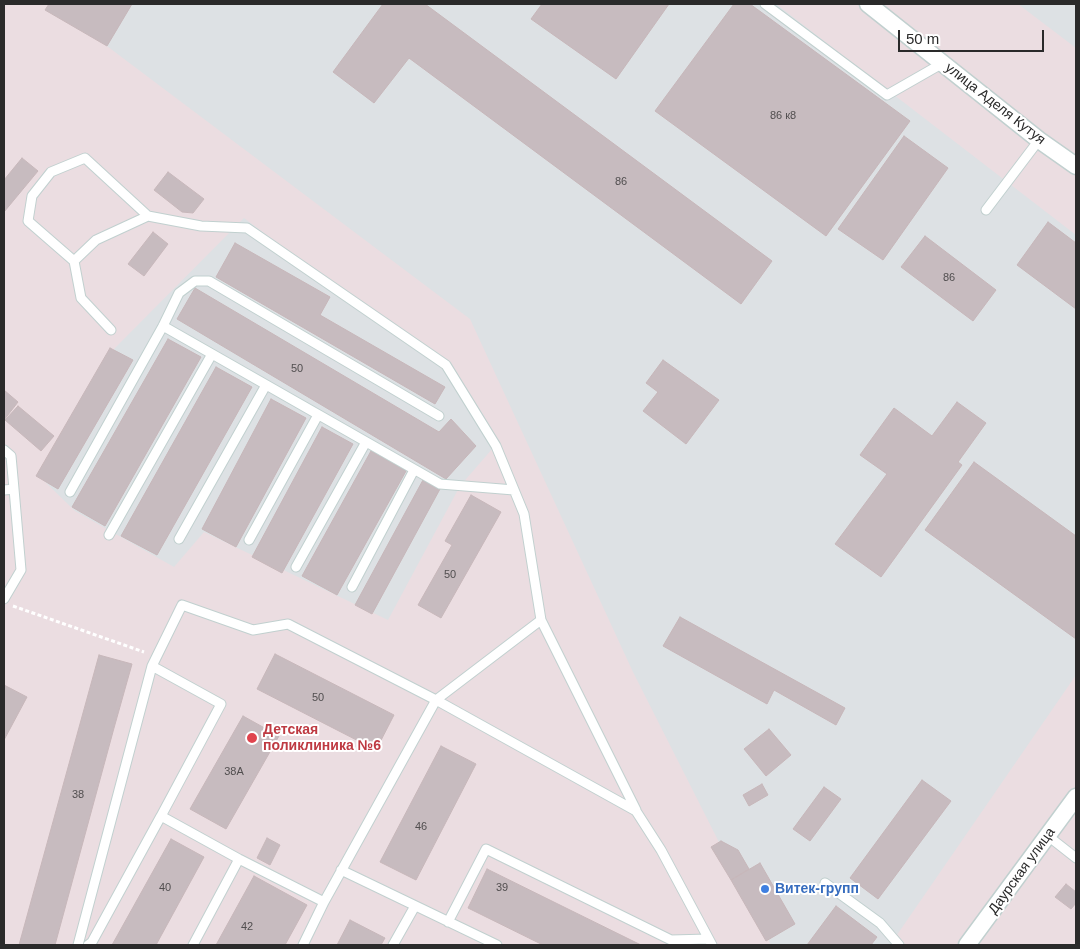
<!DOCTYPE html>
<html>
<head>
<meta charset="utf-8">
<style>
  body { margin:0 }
  #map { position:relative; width:1080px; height:949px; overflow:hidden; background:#ebdde1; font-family:Helvetica,sans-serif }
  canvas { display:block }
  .frame { position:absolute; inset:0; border:5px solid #2a2a2a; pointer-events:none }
  .scale { position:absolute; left:898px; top:30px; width:146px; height:22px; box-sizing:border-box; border:2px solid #2a2a2a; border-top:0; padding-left:6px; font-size:15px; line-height:18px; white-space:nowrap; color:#2a2a2a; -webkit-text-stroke:4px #fff; paint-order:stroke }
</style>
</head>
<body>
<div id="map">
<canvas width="1080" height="949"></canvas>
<div class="frame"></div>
<div class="scale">50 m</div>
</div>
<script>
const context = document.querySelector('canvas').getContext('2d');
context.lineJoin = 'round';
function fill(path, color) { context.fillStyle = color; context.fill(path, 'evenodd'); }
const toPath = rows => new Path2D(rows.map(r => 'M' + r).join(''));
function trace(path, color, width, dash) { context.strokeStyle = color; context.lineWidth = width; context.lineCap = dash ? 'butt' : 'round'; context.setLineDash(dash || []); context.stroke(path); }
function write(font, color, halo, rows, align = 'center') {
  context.font = font + ' Helvetica,sans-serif'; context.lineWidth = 4; context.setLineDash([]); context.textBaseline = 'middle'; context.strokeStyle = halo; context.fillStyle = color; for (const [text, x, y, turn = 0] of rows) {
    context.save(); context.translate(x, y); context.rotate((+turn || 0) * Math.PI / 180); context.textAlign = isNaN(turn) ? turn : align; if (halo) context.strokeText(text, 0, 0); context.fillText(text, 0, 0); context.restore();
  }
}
fill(toPath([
  [51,4,776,4,1076,235,1076,675,890,945,771,945,633,672,470,319],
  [1018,4,1076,4,1076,48],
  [244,218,460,382,493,448,460,486,388,620,204,532,174,567,75,511,39,476,115,348]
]), '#dde1e4');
const building = toPath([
  [49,4,132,4,107,46,45,10,49,4],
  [383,4,425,4,772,261,741,304,409,58,374,103,333,72,383,4],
  [542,4,669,4,616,79,531,19,542,4],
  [734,4,750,4,910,121,826,236,655,111,734,4],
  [904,136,948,168,883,260,838,229,904,136],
  [22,158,38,171,4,212,4,180,22,158],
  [168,172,204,199,193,213,182,212,154,190,168,172],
  [1048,222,1076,243,1076,309,1017,265,1048,222],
  [153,232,168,244,144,276,128,264,153,232],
  [925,236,996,290,973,321,901,267,925,236],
  [235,243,330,297,320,315,445,387,435,404,216,277,235,243],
  [195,288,439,432,451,419,476,446,446,479,177,319,195,288],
  [168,339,201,357,105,526,72,507,168,339],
  [110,348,133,360,58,489,36,476,110,348],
  [663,360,719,400,686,444,643,411,658,392,646,383,663,360],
  [216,367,252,387,157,555,121,536,216,367],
  [4,390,18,402,4,420,4,390],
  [271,399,306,418,236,547,202,529,271,399],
  [957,402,986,423,958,462,962,465,881,577,835,544,887,474,860,455,894,408,932,436,957,402],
  [18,406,54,436,41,451,5,420,18,406],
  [322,427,353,444,282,573,252,557,322,427],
  [371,451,406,471,337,595,302,576,371,451],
  [974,462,1076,536,1076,639,925,530,974,462],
  [423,480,440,489,372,614,355,605,423,480],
  [471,495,501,512,441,618,418,605,452,545,445,541,471,495],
  [680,617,845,708,836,725,774,690,767,704,663,646,680,617],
  [275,654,394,715,376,750,257,689,275,654],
  [99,655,132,664,114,728,55,945,19,945,99,655],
  [4,685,27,697,4,740,4,685],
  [243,716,279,736,226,829,190,809,243,716],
  [769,729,791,755,766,776,744,749,769,729],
  [441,746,476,764,416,880,380,862,441,746],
  [922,780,951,801,878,899,850,878,922,780],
  [762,784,768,795,749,806,743,795,762,784],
  [824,787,841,799,810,841,793,829,824,787],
  [267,838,280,845,270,865,257,858,267,838],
  [171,839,204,857,156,945,112,945,171,839],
  [721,841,738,850,749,869,731,880,711,847,721,841],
  [760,863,795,924,766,941,731,880,760,863],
  [487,869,570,910,641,945,543,945,468,908,487,869],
  [254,876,307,905,285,945,216,945,254,876],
  [1066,884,1076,892,1076,903,1071,909,1055,897,1066,884],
  [836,906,877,937,871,945,807,945,836,906],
  [350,920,385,938,381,945,337,945,350,920]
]);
fill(building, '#c7bbbf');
trace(building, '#c7b7ba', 1);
const lane = toPath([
  [765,4,887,95,943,63],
  [986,210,1039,140],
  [74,261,28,221,32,196,51,172,85,158,148,216],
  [163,326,440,484,514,490],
  [4,450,11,456,14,489],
  [4,490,14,489,21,570,4,599],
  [70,492,163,326,179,293,195,281,209,281,439,416],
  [109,535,212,354],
  [179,539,266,385],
  [249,540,318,415],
  [296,567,366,442],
  [352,587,414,470],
  [541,620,636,810],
  [152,666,221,704,161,816],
  [1048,836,1076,858],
  [341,870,497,945],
  [825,883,880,923,899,945],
  [448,922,486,849,671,940,708,939],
  [78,945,152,666,182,605,253,630,288,624,436,700,636,811,661,850,712,945],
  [88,945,92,942,161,816,239,859,324,902,436,700,541,620,524,514,496,446,446,365,247,228,201,226,148,216,96,240,74,261,81,298,111,330],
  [193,945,239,859],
  [303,945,324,902],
  [393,945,415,906]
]);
const street = toPath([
  [868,4,1039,140,1076,166],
  [967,945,1076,797]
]);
trace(lane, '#c1d0cf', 11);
trace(street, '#c1d0cf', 19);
trace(toPath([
  [13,606,144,652]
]), '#fff', 3, [4, 2.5]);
trace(lane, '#fff', 9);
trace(street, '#fff', 16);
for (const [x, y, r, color] of [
  [252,738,6,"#e0444e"],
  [765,889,5,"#3f7fe0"]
]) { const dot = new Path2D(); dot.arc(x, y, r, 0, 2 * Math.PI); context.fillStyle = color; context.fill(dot); trace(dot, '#fff', 2); }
write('11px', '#514e4f', null, [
  ["86 к8",783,116],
  ["86",621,182],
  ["86",949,278],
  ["50",297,369],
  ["50",450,575],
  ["50",318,698],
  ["38А",234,772],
  ["38",78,795],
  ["46",421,827],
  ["40",165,888],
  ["39",502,888],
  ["42",247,927]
]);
write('14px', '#2a2a2a', '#fff', [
  ["улица Аделя Кутуя",995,104,38],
  ["Даурская улица",1022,871,-54]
]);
write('bold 14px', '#be3a42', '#fff', [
  ["Детская",263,730],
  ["поликлиника №6",263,746]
], 'left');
write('bold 14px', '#366cbe', '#fff', [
  ["Витек-групп",775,889]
], 'left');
</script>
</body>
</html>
